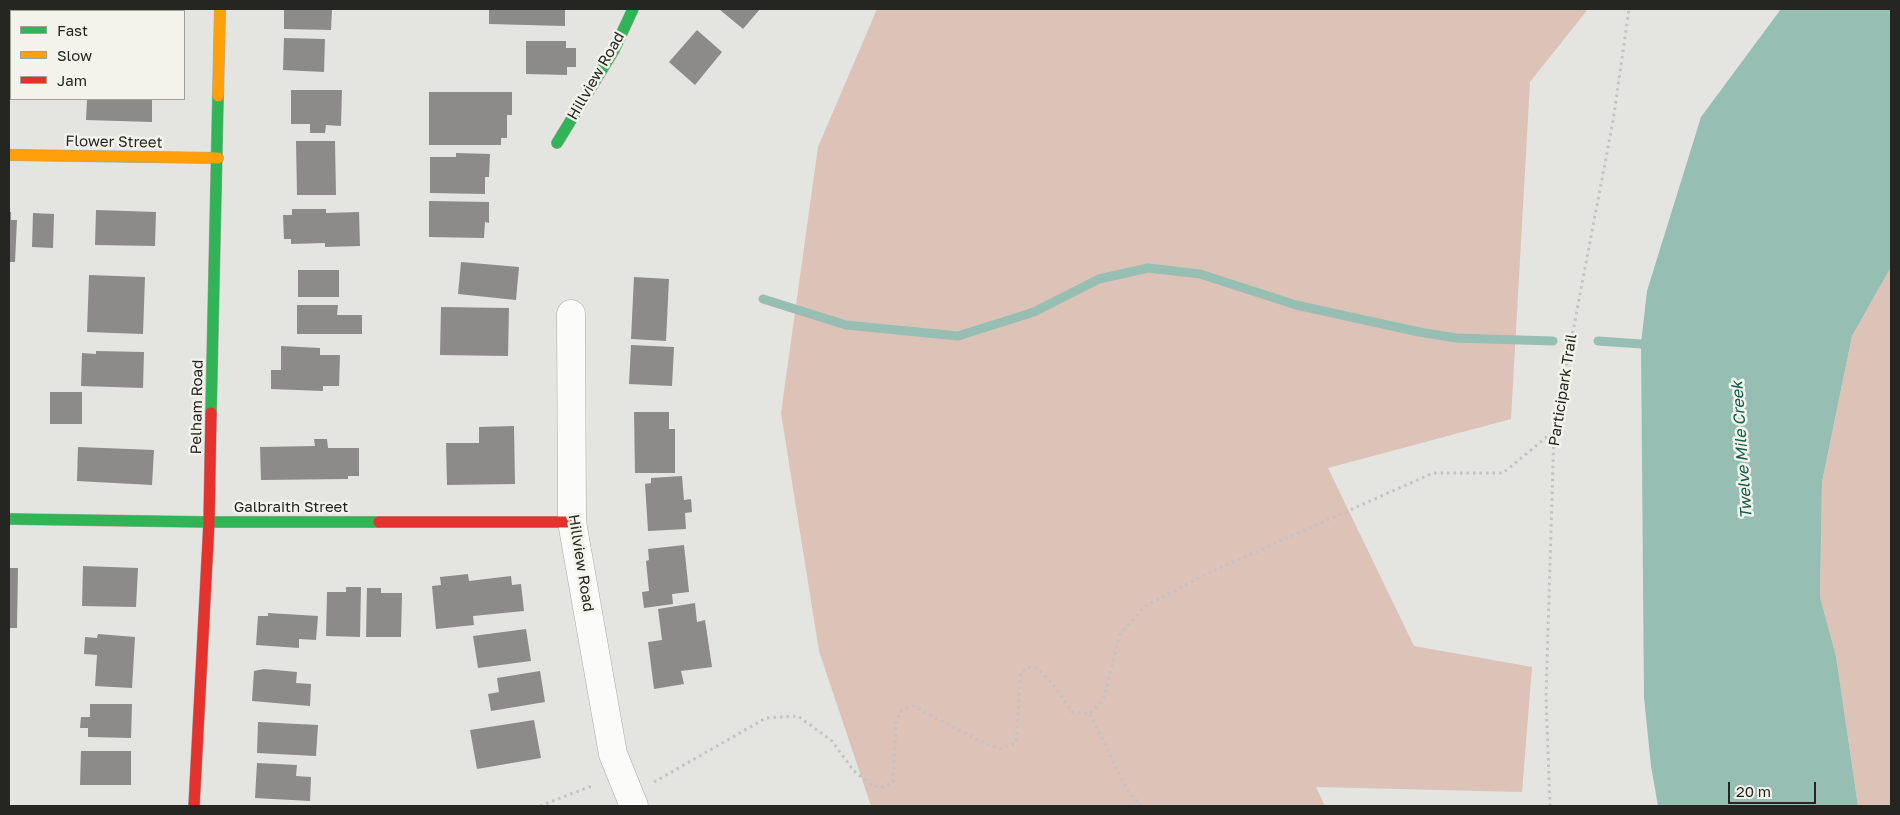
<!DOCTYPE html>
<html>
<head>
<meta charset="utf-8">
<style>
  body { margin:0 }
  #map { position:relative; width:1900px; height:815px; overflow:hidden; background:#e4e4e0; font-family:"Golos Text",sans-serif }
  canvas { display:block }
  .frame { position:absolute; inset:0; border:10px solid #252522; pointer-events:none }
  .legend { position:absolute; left:10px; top:10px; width:175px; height:90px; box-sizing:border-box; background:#f3f3ec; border:1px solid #a1a19b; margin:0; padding:6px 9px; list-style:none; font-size:15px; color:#252522 }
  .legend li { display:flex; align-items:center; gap:10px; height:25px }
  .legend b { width:25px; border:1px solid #a1a19b }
  .scale { position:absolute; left:1728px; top:782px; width:88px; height:22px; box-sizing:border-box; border:2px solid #252522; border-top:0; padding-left:6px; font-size:15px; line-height:18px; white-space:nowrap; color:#252522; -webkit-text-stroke:4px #f3f3ec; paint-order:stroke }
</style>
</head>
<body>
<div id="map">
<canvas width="1900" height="815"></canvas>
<div class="frame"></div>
<ul class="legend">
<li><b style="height:6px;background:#30b455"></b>Fast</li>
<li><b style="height:6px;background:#ff9f0a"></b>Slow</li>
<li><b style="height:6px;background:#e5322d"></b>Jam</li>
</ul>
<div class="scale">20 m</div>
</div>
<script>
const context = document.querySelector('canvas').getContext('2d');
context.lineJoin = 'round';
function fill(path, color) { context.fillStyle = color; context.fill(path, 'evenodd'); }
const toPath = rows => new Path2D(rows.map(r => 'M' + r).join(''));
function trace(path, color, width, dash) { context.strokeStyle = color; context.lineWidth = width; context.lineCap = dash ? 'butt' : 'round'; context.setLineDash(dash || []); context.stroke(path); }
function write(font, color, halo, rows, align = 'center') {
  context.font = font + ' "Golos Text",sans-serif'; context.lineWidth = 5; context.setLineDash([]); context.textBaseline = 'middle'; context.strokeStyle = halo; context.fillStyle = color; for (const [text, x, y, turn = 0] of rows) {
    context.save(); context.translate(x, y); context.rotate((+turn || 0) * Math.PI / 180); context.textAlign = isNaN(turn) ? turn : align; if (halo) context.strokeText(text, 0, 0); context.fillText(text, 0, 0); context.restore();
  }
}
fill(toPath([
  [877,9,1588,9,1530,82,1511,419,1328,468,1414,646,1532,667,1522,792,1316,787,1325,806,871,806,819,651,781,413,818,147],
  [1891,267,1891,806,1858,806,1836,656,1820,597,1822,482,1852,336]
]), '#ddc2b8');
fill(toPath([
  [1781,9,1891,9,1891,267,1852,336,1822,482,1820,597,1836,656,1858,806,1658,806,1651,766,1644,697,1641,344,1647,291,1701,117]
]), '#97beb2');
trace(toPath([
  [763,299,846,325,958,336,1034,312,1099,279,1148,268,1200,274,1296,305,1419,332,1456,338,1553,341],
  [1598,341,1641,344]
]), '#97beb2', 9);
fill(toPath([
  [37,9,71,9,71,11,37,11],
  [96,9,154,9,154,11,96,11],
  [284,9,332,9,331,30,284,29],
  [489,9,565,9,565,26,489,24],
  [719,9,760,9,743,29],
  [697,30,722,52,695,85,669,62],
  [284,38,325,39,324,72,283,70],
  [9,40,11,40,11,81,9,81],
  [526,41,566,41,566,48,576,48,576,67,567,67,567,75,526,74],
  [291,90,342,90,341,126,326,125,325,133,310,133,310,124,291,124],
  [429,92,512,92,512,115,507,115,507,138,501,138,501,145,429,145],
  [87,99,152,99,152,122,86,120],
  [296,141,335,141,336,195,297,195],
  [456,153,490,154,489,177,485,177,485,194,430,193,430,157,456,157],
  [429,201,489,202,489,223,485,222,484,238,429,237],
  [292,209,326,209,326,213,359,212,360,246,325,247,325,243,291,244,291,239,284,239,283,215,292,215],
  [96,210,156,212,155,246,95,245],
  [9,212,11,212,11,220,17,220,15,262,9,262],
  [33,213,54,214,53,248,32,247],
  [461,262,519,267,516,300,458,294],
  [298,270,339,270,339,297,298,297],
  [89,275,145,277,143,334,87,332],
  [634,277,669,279,666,341,631,339],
  [297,305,338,305,337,315,362,315,362,334,297,334],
  [441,307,509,308,508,356,440,355],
  [631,345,674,347,672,386,629,384],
  [281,346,320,348,320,355,340,355,339,386,323,386,323,391,271,389,271,370,281,370],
  [96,351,144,352,143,388,81,386,82,353,96,354],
  [50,392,82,392,82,424,50,424],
  [634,412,669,412,669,429,675,429,675,473,635,473],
  [514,426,515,484,447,485,446,443,479,443,479,427],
  [314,439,327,439,328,448,359,448,359,476,348,476,348,479,261,480,260,447,315,446],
  [78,447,154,450,152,485,77,481],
  [682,476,684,500,691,499,692,512,685,513,686,529,648,531,645,484,651,483,651,478],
  [684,545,689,592,672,594,673,604,644,608,642,592,649,591,646,561,649,560,648,549],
  [83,566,138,568,136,607,82,606],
  [9,568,18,568,17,628,9,628],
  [468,574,469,581,511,576,512,585,521,584,524,611,473,616,474,625,436,629,432,586,441,585,440,577],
  [346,587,361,587,360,637,326,636,327,592,346,592],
  [367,588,381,588,381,593,402,593,401,637,366,637],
  [695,603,697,622,705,620,712,667,681,671,684,684,654,689,648,642,662,640,658,609],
  [268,613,318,616,316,640,299,639,299,648,256,645,258,616,268,616],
  [526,629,531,661,478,668,473,636],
  [98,634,135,637,132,688,95,686,97,655,84,654,85,637,97,638],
  [264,669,297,672,296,683,311,684,310,706,252,701,254,671],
  [540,671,545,702,491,711,488,694,499,692,497,678],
  [90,704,132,704,131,738,88,737,88,728,80,728,81,717,90,717],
  [534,720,541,758,477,769,470,730],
  [258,722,318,725,316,756,257,753],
  [81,751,131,751,131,785,80,785],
  [257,763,297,765,296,776,311,777,310,801,255,798]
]), '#8c8b89');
const street = toPath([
  [571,314,572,522,613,754,634,806]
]);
const fast = toPath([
  [557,143,614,50,633,9],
  [211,413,218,96],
  [9,519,209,522,379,522]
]);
const slow = toPath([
  [218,96,220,9],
  [9,155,218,158]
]);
const jam = toPath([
  [379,522,572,522],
  [194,806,209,522,211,413]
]);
trace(street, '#a8a8a4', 29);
trace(fast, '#a8a8a4', 12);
trace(slow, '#a8a8a4', 12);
trace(jam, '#a8a8a4', 12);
trace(toPath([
  [1090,714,1126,788,1141,806],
  [654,782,766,718,798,716,832,741,854,771,871,784,880,788,893,782,896,721,902,710,913,706,980,741,1000,749,1016,743,1021,672,1028,667,1039,669,1055,687,1072,712,1090,714,1104,698,1120,634,1144,607,1206,574,1433,473,1503,473,1554,431],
  [540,806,589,787,595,788],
  [1550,806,1546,697,1554,431,1613,121,1629,9]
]), '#c3c3c3', 3, [2.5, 4]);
trace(street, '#fbfbfa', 28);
trace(fast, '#30b455', 11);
trace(slow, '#ff9f0a', 11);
trace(jam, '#e5322d', 11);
write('15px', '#252522', '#f3f3ec', [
  ["Hillview Road",596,76,-60],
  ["Flower Street",114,142,1],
  ["Participark Trail",1563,390,-81],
  ["Pelham Road",197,407,-89],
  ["Galbraith Street",291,507],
  ["Hillview Road",581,563,81]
]);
write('italic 16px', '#115b4c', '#f3f3ec', [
  ["Twelve Mile Creek",1742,450,-94]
]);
</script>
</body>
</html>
